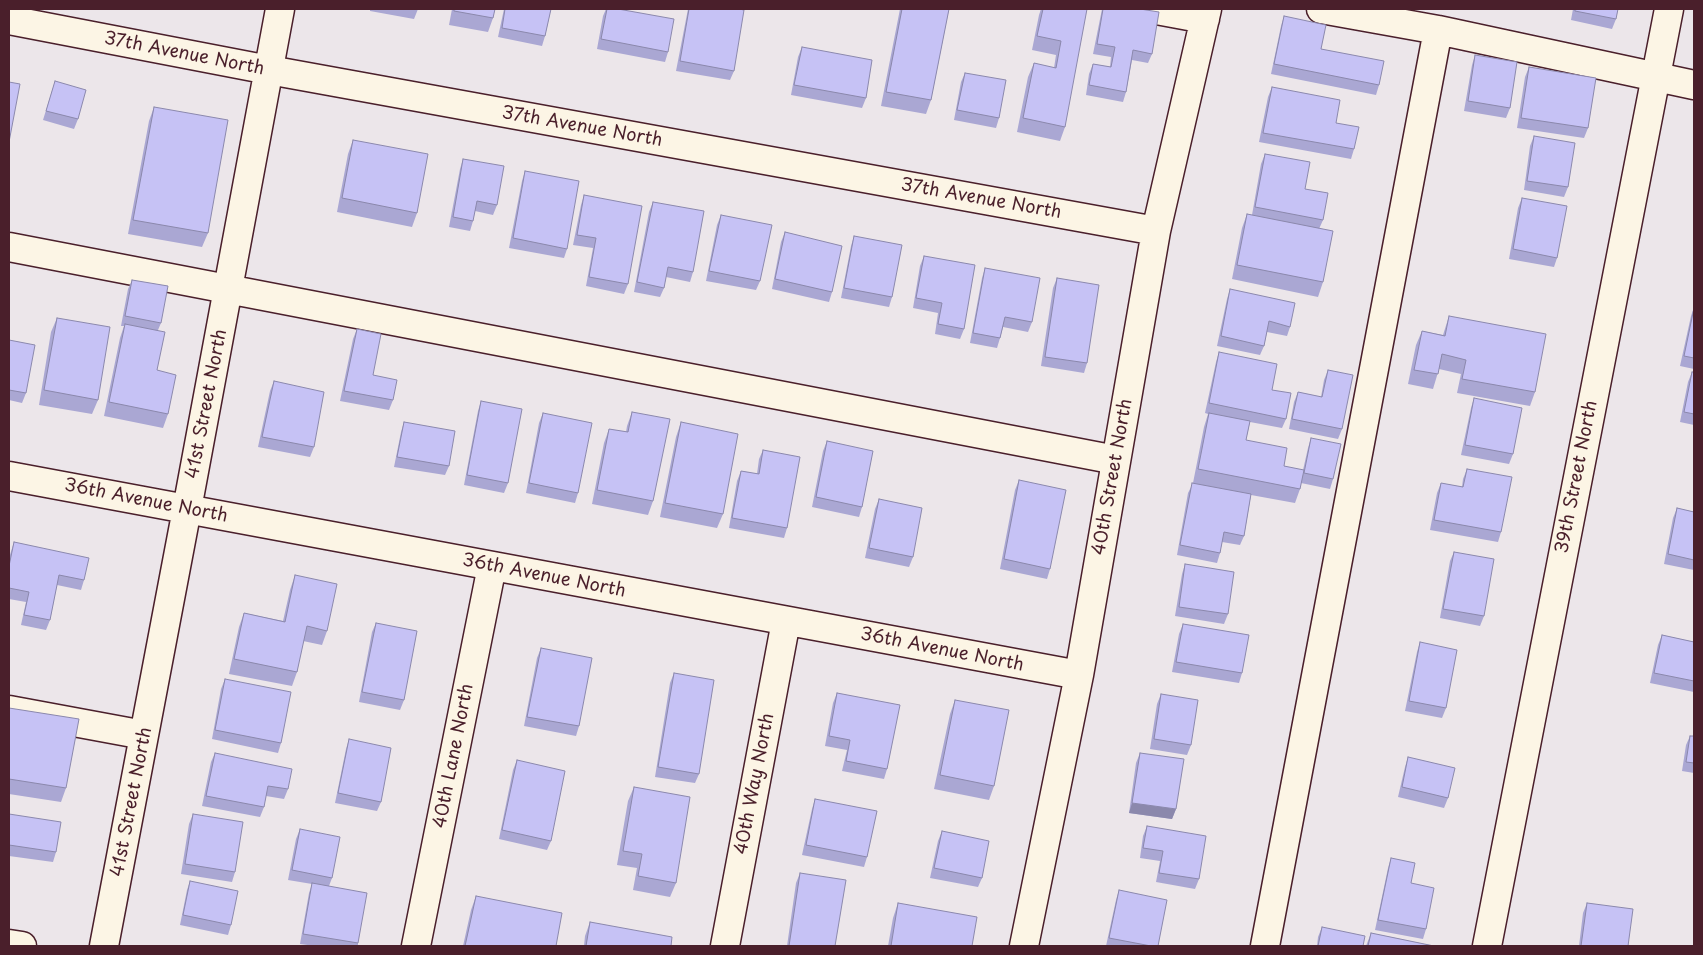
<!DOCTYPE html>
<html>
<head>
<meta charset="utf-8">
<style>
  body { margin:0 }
  #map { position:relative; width:1703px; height:955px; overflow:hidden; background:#ece6ea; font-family:"Playpen Sans",sans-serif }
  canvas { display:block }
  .frame { position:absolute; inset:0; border:10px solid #4a1f2b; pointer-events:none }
</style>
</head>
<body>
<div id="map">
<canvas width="1703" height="955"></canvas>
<div class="frame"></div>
</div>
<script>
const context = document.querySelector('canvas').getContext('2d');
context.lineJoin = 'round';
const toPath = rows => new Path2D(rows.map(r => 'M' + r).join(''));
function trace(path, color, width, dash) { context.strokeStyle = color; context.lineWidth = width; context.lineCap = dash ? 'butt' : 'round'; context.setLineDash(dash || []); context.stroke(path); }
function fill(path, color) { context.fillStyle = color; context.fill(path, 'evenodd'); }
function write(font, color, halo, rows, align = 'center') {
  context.font = font + ' "Playpen Sans",sans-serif'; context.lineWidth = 4; context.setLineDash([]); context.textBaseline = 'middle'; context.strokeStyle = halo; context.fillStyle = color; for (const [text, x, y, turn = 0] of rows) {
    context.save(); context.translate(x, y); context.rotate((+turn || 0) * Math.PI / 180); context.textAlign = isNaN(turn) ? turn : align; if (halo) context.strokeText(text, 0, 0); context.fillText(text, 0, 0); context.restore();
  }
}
const minor = toPath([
  [1151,9,1205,19],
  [1321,9,1438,30,1694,85],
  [9,20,269,70,1156,231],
  [9,247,1116,460],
  [9,476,1079,675],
  [9,710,144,735],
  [9,944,22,946],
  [104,946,187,509,280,9],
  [416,946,492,566],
  [725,946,786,621],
  [1024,946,1079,675,1156,231,1207,9],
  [1265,946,1438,30],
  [1487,946,1669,9]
]);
trace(minor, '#4a1f2b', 31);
trace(minor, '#fcf5e5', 28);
fill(toPath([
  [370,9,418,9,414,19,370,11],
  [452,9,495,9,493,18,488,32,449,25],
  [504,9,551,9,545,36,542,46,498,37],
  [606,9,668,52,665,62,597,49,603,16],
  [688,9,739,9,734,71,730,80,676,71],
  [900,9,949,9,931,100,926,114,881,106],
  [1041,9,1083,9,1065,127,1060,141,1017,132,1028,77,1034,63,1054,68,1056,55,1032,50,1039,15],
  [1102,9,1140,9,1152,54,1148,63,1132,60,1126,92,1123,102,1086,95,1089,74,1093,64,1110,67,1111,57,1093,54],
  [1573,9,1618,9,1616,19,1612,29,1571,20],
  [1284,16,1321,49,1379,85,1376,95,1271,74,1281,26],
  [802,47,866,98,862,108,791,95,798,57],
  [1475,55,1510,108,1506,118,1464,111,1472,65],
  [1529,67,1588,128,1584,138,1517,128,1525,77],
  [965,73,999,118,996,128,954,120,961,82],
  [55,81,78,119,74,129,43,120],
  [1272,87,1336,123,1354,149,1351,159,1259,142,1268,97],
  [154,107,208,233,202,247,128,234,149,121],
  [1534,136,1568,187,1564,197,1524,190,1530,146],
  [353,140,417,213,412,227,337,212,348,154],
  [1265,154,1305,189,1323,220,1319,229,1323,282,1318,297,1232,279,1242,228,1247,214,1252,215,1261,164],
  [463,159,497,205,493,215,475,211,473,221,470,231,449,227,460,169],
  [525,171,567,249,564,258,509,248,522,181],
  [584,195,628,284,624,294,586,286,593,248,573,245,581,205],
  [1522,198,1557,258,1554,267,1509,259,1518,208],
  [653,202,693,272,690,282,666,277,664,288,660,297,634,292,649,212],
  [721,215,760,281,756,290,706,281,717,225],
  [785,232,832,292,829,302,772,289,781,242],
  [854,236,892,297,889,307,841,298,851,246],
  [924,256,964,329,960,339,935,334,938,313,913,308,920,266],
  [985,268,1032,322,1028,332,1003,327,1000,338,997,348,970,343,982,278],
  [1057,278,1087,363,1084,373,1041,366,1053,288],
  [132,280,161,323,158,330,157,370,168,414,163,428,104,416,120,338,124,326,121,326,128,289],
  [1230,289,1290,327,1287,336,1267,332,1264,346,1260,355,1217,346,1227,299],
  [1694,307,1694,369,1680,366,1691,316],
  [1449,316,1535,392,1530,406,1457,393,1461,374,1439,369,1433,389,1408,384,1416,345,1422,331,1443,335],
  [57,318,98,400,92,414,39,405,51,332],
  [357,329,373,375,393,400,389,410,340,401,353,339],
  [9,340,26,393,22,403,9,400],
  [1219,352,1272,390,1286,419,1282,428,1250,422,1246,440,1284,466,1303,470,1308,448,1311,438,1333,479,1330,489,1301,483,1300,489,1295,503,1251,495,1244,536,1240,545,1222,542,1220,553,1217,563,1177,555,1188,493,1193,483,1204,427,1208,414,1205,413,1216,362],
  [1328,370,1342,429,1338,439,1289,429,1294,402,1298,392,1321,397,1324,380],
  [1692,372,1694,372,1694,425,1680,422,1688,382],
  [274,381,314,447,310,457,258,447,270,391],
  [1474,398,1513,454,1509,464,1461,455,1471,408],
  [481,401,508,483,504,493,464,485,478,411],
  [632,412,653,501,648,515,592,504,604,443,609,429,626,432,627,426],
  [543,413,578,493,575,503,526,493,539,423],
  [404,422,449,466,445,475,394,467,401,432],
  [681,422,723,514,717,528,660,517,676,437],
  [827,441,862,507,859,517,812,507,823,451],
  [763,450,787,528,784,538,729,528,737,481,741,471,757,474,759,459],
  [1467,469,1501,532,1498,542,1430,530,1437,493,1441,483,1462,487,1463,479],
  [1019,480,1050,569,1047,579,1000,569,1015,490],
  [879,499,913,557,909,567,865,558,875,509],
  [1677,508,1694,512,1694,570,1664,564,1673,518],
  [14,542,84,580,81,590,57,585,50,620,46,630,21,625,26,602,9,599,9,558],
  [1454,552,1484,616,1480,626,1440,618,1450,561],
  [1185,564,1228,614,1224,624,1175,616,1182,574],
  [295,575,327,631,322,645,303,641,297,672,292,686,229,674,239,627,244,613,283,621,290,590],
  [376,623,404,700,400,710,359,702,372,632],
  [1183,624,1242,673,1239,683,1172,672,1179,634],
  [1662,635,1694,642,1694,692,1650,683,1658,645],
  [1420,642,1446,708,1442,718,1405,711,1417,652],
  [541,648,579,726,576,736,524,726,537,658],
  [674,673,699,774,695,783,655,777,670,683],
  [225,679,281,743,278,753,212,739,221,689],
  [837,693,887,769,884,779,842,771,847,750,825,746,833,703],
  [1161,694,1191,745,1187,755,1150,749,1157,704],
  [955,700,994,786,989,800,934,789,950,714],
  [9,708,66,788,61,802,9,794],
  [1690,736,1694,736,1694,773,1682,771,1686,745],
  [349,739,381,802,377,811,335,803,346,749],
  [215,753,288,789,284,799,266,796,264,807,260,817,202,806,211,762],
  [1140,753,1176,809,1172,819,1129,813,1136,763],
  [1408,757,1448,798,1444,808,1398,797,1405,767],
  [517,760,551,841,547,850,499,839,513,770],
  [634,787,676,883,670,897,633,890,637,868,617,865,628,801],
  [815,799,867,857,864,867,802,855,812,809],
  [9,814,56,852,53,862,9,856],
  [193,814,235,872,232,882,181,874,189,824],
  [1147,826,1199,879,1195,889,1156,882,1160,861,1140,858,1143,836],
  [300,829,332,878,329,886,358,943,358,946,315,946,300,944,309,893,312,884,288,880,296,839],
  [942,831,982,878,978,887,930,878,938,841],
  [1391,858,1411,883,1426,929,1423,939,1375,930,1388,868],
  [800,873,835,946,787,946,796,883],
  [190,881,231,925,228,935,180,925,187,890],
  [1119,890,1158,946,1106,946,1116,900],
  [476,896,556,946,463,946,471,910],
  [898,903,972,946,888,946,893,918],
  [1587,903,1628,946,1579,946,1583,913],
  [590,922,671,946,584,946,585,936],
  [1322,927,1363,946,1317,946,1318,937],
  [1371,933,1434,946,1366,946]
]), '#aaa7d3');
fill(toPath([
  [1132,803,1176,809,1172,819,1129,813]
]), '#8b88ac');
const building = toPath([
  [454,9,495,9,493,18,454,11,454,9],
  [505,9,551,9,545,36,502,28,505,9],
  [607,9,618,9,674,19,668,52,601,39,607,9],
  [689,9,739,9,744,10,734,71,680,61,689,9],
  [902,9,949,9,931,100,886,92,902,9],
  [1043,9,1087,9,1065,127,1023,118,1034,63,1056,68,1061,41,1037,36,1043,9],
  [1103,9,1140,9,1159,12,1152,54,1133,50,1126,92,1089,85,1093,64,1111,67,1115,47,1097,44,1103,9],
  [1575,9,1618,9,1616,19,1575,11,1575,9],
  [1284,16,1326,25,1321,49,1384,61,1379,85,1274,64,1284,16],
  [802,47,872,60,866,98,794,85,802,47],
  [1475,55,1517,62,1510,108,1468,101,1475,55],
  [1529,67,1596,78,1588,128,1521,118,1529,67],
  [965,73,1006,80,999,118,957,110,965,73],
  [55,81,86,90,78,119,46,111,55,81],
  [9,82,20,84,9,142,9,82],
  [1272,87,1340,100,1336,123,1359,127,1354,149,1263,133,1272,87],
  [154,107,228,120,208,233,133,220,154,107],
  [1534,136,1575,143,1568,187,1527,181,1534,136],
  [353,140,428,154,417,213,342,198,353,140],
  [1265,154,1310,162,1305,189,1328,193,1323,220,1255,207,1265,154],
  [463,159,504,166,497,205,477,201,473,221,453,217,463,159],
  [525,171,579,181,567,249,513,238,525,171],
  [584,195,642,206,628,284,589,277,596,238,577,235,584,195],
  [1522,198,1567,206,1557,258,1513,249,1522,198],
  [653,202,704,211,693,272,668,267,664,288,637,282,653,202],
  [1247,214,1333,231,1323,282,1237,265,1247,214],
  [721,215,772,225,760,281,709,271,721,215],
  [785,232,842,246,832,292,775,279,785,232],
  [854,236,902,245,892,297,844,288,854,236],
  [924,256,975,265,964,329,938,324,942,303,916,298,924,256],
  [985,268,1040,278,1032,322,1005,317,1000,338,973,333,985,268],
  [1057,278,1099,285,1087,363,1045,357,1057,278],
  [132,280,168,286,161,323,125,316,132,280],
  [1230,289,1295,303,1290,327,1269,321,1264,346,1221,336,1230,289],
  [1694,308,1694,358,1684,356,1694,308],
  [1449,316,1546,334,1535,392,1462,379,1466,360,1442,354,1438,374,1414,370,1422,331,1445,336,1449,316],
  [57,318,110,327,98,400,44,390,57,318],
  [125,324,165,332,157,370,176,375,168,414,109,402,125,324],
  [357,329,381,334,373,375,397,380,393,400,344,391,357,329],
  [9,340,35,345,26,393,9,390,9,340],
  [1219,352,1277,364,1272,390,1291,393,1286,419,1209,403,1219,352],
  [1328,370,1353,375,1342,429,1292,419,1298,392,1322,397,1328,370],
  [1692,372,1694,372,1694,414,1684,412,1692,372],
  [274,381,324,392,314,447,262,437,274,381],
  [1474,398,1522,408,1513,454,1465,445,1474,398],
  [481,401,522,409,508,483,467,475,481,401],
  [632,412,670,419,653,501,597,490,609,429,628,432,632,412],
  [543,413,592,423,578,493,529,483,543,413],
  [1209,413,1250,421,1246,440,1287,448,1284,466,1304,470,1300,489,1198,469,1209,413],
  [404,422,455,431,449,466,397,457,404,422],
  [681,422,738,434,723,514,665,503,681,422],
  [1311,438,1341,444,1333,479,1304,473,1311,438],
  [827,441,873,451,862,507,816,497,827,441],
  [763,450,800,457,787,528,732,518,741,471,759,474,763,450],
  [1467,469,1512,477,1501,532,1434,520,1441,483,1463,487,1467,469],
  [1019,480,1066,490,1050,569,1004,559,1019,480],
  [1192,483,1251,494,1244,536,1224,532,1220,553,1180,545,1192,483],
  [879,499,922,508,913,557,869,548,879,499],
  [1677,508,1694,512,1694,560,1668,554,1677,508],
  [14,542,89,558,84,580,59,575,50,620,24,615,29,592,9,588,9,566,14,542],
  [1454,552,1494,559,1484,616,1443,609,1454,552],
  [1185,564,1234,572,1228,614,1179,607,1185,564],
  [295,575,337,584,327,631,307,626,297,672,234,659,244,613,285,622,295,575],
  [376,623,417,631,404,700,362,692,376,623],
  [1183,624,1249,635,1242,673,1176,662,1183,624],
  [1662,635,1694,642,1694,681,1654,673,1662,635],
  [1420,642,1457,650,1446,708,1409,701,1420,642],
  [541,648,592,658,579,726,527,717,541,648],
  [674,673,714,680,699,774,658,767,674,673],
  [225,679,291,692,281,743,215,730,225,679],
  [837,693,900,705,887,769,846,761,850,740,829,736,837,693],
  [1161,694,1198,700,1191,745,1154,739,1161,694],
  [955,700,1009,710,994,786,940,775,955,700],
  [9,708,79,719,66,788,9,779,9,708],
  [1690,736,1694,736,1694,763,1686,762,1690,736],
  [349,739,391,748,381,802,338,793,349,739],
  [215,753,292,769,288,789,268,786,264,807,206,796,215,753],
  [1140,753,1184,759,1176,809,1132,803,1140,753],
  [1408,757,1455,768,1448,798,1402,787,1408,757],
  [517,760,565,771,551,841,502,830,517,760],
  [634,787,690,797,676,883,638,876,642,854,623,851,634,787],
  [815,799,877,811,867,857,806,845,815,799],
  [9,814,61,822,56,852,9,845,9,814],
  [193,814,243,822,235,872,185,864,193,814],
  [1147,826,1206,836,1199,879,1159,873,1163,851,1143,848,1147,826],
  [300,829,340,837,332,878,292,870,300,829],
  [942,831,989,841,982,878,934,868,942,831],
  [1391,858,1415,863,1411,883,1434,888,1426,929,1378,920,1391,858],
  [800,873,846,880,835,946,789,946,800,873],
  [190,881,238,891,231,925,183,915,190,881],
  [312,883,367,893,358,943,303,934,312,883],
  [1119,890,1167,900,1158,946,1151,946,1109,938,1119,890],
  [476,896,562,913,556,946,465,946,476,896],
  [898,903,977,917,972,946,891,946,898,903],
  [1587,903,1633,909,1628,946,1581,946,1587,903],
  [590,922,672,937,671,946,586,946,590,922],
  [1322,927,1365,936,1363,946,1318,946,1322,927],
  [1371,933,1434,946,1368,946,1371,933]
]);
fill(building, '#c6c2f5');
trace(building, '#8b88ac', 1);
write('18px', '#4a1f2b', '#fcf5e5', [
  ["37th Avenue North",184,54,11],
  ["37th Avenue North",582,127,10],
  ["37th Avenue North",981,199,10],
  ["41st Street North",207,404,-79],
  ["40th Street North",1113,477,-80],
  ["39th Street North",1577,477,-79],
  ["36th Avenue North",146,501,11],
  ["36th Avenue North",544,576,11],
  ["36th Avenue North",942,650,11],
  ["40th Lane North",454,756,-79],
  ["40th Way North",755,784,-79],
  ["41st Street North",132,802,-79]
]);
</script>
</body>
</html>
